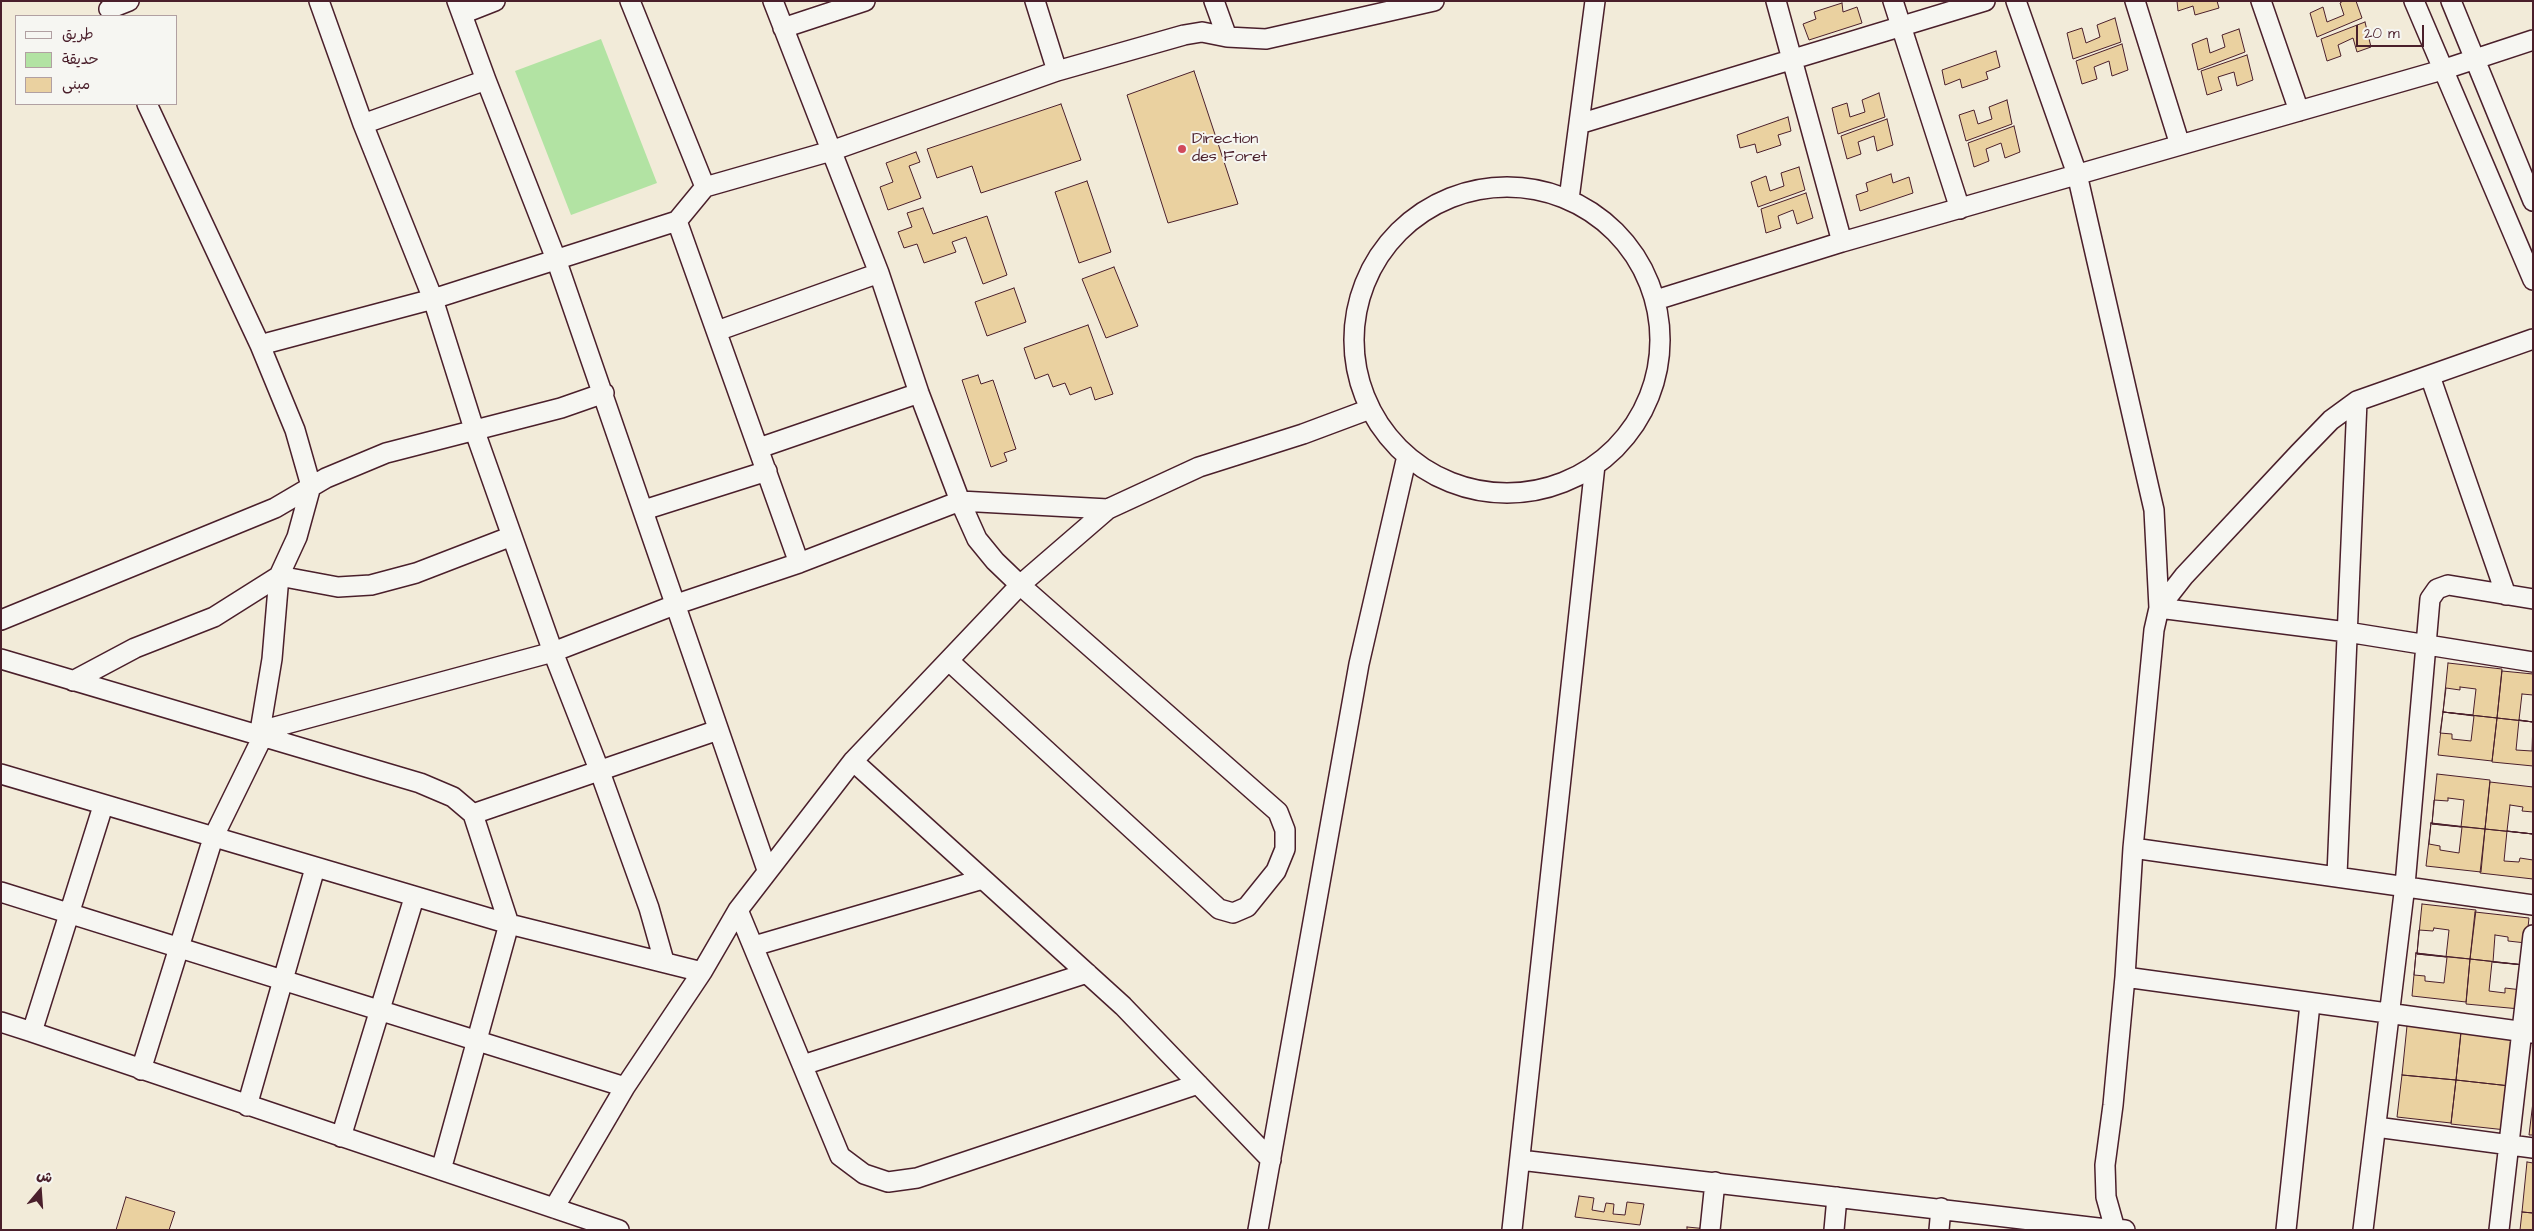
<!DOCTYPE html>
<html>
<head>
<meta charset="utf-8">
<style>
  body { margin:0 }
  #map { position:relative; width:2534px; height:1231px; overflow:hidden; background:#f2ebd9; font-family:"Architects Daughter","Playpen Sans Arabic",sans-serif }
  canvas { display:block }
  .frame { position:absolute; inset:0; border:2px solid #4a1f2b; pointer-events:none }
  .legend { position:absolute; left:15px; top:15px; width:162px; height:90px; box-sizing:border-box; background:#f6f6f2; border:1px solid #b1a0a2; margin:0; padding:6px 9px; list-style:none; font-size:15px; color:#4a1f2b }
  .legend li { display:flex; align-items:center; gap:10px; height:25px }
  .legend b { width:25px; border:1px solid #b1a0a2 }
  .north { position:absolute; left:15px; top:1166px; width:50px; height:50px; -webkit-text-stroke:4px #f6f6f2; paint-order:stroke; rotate:18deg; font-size:14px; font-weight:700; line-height:20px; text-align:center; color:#4a1f2b }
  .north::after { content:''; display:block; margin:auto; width:18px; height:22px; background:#4a1f2b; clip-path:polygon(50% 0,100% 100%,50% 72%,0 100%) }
  .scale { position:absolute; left:2356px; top:25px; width:68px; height:22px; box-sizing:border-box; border:2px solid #4a1f2b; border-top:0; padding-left:6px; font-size:15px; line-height:18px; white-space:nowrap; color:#4a1f2b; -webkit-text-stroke:4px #f6f6f2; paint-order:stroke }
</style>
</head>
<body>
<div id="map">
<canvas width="2534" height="1231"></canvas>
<div class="frame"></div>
<ul class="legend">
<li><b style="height:6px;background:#f6f6f2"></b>طريق</li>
<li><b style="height:14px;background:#b2e3a3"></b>حديقة</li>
<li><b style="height:14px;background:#ead1a0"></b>مبنى</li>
</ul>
<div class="north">ش</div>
<div class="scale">20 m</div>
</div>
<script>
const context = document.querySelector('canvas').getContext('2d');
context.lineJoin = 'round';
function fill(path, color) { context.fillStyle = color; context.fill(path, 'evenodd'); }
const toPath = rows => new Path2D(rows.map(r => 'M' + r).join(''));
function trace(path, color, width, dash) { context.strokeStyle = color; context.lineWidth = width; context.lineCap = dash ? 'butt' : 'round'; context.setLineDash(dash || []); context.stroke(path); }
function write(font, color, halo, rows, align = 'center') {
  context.font = font + ' "Architects Daughter",sans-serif'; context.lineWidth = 4; context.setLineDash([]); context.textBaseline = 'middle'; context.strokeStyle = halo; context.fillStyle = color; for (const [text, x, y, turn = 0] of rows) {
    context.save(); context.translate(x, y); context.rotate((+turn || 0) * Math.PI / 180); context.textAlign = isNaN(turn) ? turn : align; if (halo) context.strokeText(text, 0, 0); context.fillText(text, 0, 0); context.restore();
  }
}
fill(toPath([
  [601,39,657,183,571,215,515,71]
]), '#b2e3a3');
const building = toPath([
  [2177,1,2217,1,2219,8,2195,15,2193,6,2178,11,2177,1],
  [2343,1,2356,1,2362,18,2317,37,2310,13,2323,7,2327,22,2344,15,2340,3,2343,1],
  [1842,3,1843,12,1857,7,1862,23,1809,40,1803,24,1816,19,1814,12,1842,3],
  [2115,18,2121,42,2073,59,2067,33,2082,28,2086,43,2100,37,2097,25,2115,18],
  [2365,22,2371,47,2357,52,2353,38,2338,45,2341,56,2327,61,2321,39,2365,22],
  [2239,29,2245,52,2198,70,2192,44,2207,38,2210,53,2225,47,2222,35,2239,29],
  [2122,44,2128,70,2112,76,2109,61,2094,67,2097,79,2082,84,2076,61,2122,44],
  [1996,51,2000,67,1986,72,1988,79,1962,88,1960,79,1945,85,1942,70,1996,51],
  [2247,55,2253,80,2237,86,2234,72,2218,77,2222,90,2207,95,2201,71,2247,55],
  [1194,71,1238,204,1168,223,1127,95,1194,71],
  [1879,93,1885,117,1838,134,1832,108,1847,103,1850,117,1865,112,1862,100,1879,93],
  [2007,100,2012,124,1966,141,1959,115,1974,110,1978,124,1992,119,1989,107,2007,100],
  [1061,104,1081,160,981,193,972,166,937,178,927,149,1061,104],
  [1788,117,1791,131,1778,135,1781,145,1757,153,1755,144,1740,148,1737,135,1788,117],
  [1887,119,1893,145,1877,151,1874,136,1858,142,1861,154,1847,159,1841,136,1887,119],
  [2014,126,2020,152,2005,158,2001,143,1986,149,1989,161,1974,167,1968,143,2014,126],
  [916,152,920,162,909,166,921,198,888,210,880,187,893,182,886,163,916,152],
  [1799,167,1805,190,1758,207,1751,182,1766,176,1770,191,1784,186,1781,173,1799,167],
  [1891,174,1893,183,1909,177,1913,193,1860,211,1856,195,1868,191,1866,183,1891,174],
  [1087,181,1111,252,1079,263,1055,192,1087,181],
  [1806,193,1813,218,1797,224,1793,210,1778,216,1781,228,1766,233,1761,209,1806,193],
  [923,208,933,234,987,216,1007,275,983,284,966,237,952,242,956,252,924,263,917,244,904,248,898,232,912,227,907,213,923,208],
  [1114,267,1138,326,1106,338,1082,279,1114,267],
  [1014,288,1026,322,987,336,975,302,1014,288],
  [1088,325,1113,394,1095,400,1091,387,1070,395,1065,383,1053,387,1048,374,1035,379,1024,348,1088,325],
  [978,375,981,384,993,380,1016,449,1004,453,1007,461,991,467,962,380,978,375],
  [2448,663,2502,669,2497,718,2443,712,2448,663],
  [2502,671,2533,674,2533,722,2497,718,2502,671],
  [2460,687,2476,689,2473,715,2443,712,2446,688,2460,690,2460,687],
  [2522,694,2533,695,2533,722,2519,720,2522,694],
  [2443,712,2497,718,2492,761,2438,755,2443,712],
  [2443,712,2474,716,2471,741,2452,739,2452,734,2440,733,2443,712],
  [2497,718,2533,722,2533,766,2492,762,2497,718],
  [2519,720,2533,722,2532,751,2516,750,2519,720],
  [2437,774,2490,780,2485,829,2432,824,2437,774],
  [2490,782,2533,787,2533,834,2485,829,2490,782],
  [2448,798,2464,800,2461,827,2432,824,2434,800,2448,801,2448,798],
  [2510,805,2523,807,2522,811,2533,812,2533,834,2507,831,2510,805],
  [2431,823,2485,829,2481,872,2426,866,2431,823],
  [2431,823,2462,827,2459,853,2440,850,2440,846,2429,844,2431,823],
  [2485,829,2533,834,2533,879,2480,873,2485,829],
  [2507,831,2533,834,2533,860,2520,858,2519,862,2504,861,2507,831],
  [2422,904,2476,910,2470,959,2417,954,2422,904],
  [2475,912,2529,918,2524,965,2470,959,2475,912],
  [2434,928,2449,930,2446,957,2417,954,2419,930,2433,931,2434,928],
  [2495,935,2508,937,2508,941,2526,943,2524,965,2493,962,2495,935],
  [2416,953,2470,959,2466,1002,2412,996,2416,953],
  [2416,953,2447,957,2444,983,2425,981,2425,976,2414,975,2416,953],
  [2470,959,2525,965,2520,1009,2466,1004,2470,959],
  [2492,962,2524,965,2522,990,2505,988,2505,993,2489,991,2492,962],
  [2407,1026,2461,1031,2456,1080,2402,1075,2407,1026],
  [2461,1033,2515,1039,2510,1086,2456,1080,2461,1033],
  [2402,1075,2456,1080,2451,1123,2397,1117,2402,1075],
  [2456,1080,2510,1086,2506,1130,2451,1124,2456,1080],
  [2533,1102,2533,1135,2529,1135,2533,1102],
  [2527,1162,2533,1163,2533,1213,2522,1212,2527,1162],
  [1579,1196,1594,1198,1592,1210,1604,1212,1606,1203,1614,1204,1613,1214,1625,1215,1627,1202,1644,1204,1640,1225,1575,1217,1579,1196],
  [126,1197,175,1212,169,1230,116,1230,126,1197],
  [2522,1212,2533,1213,2533,1230,2520,1230,2522,1212],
  [1687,1227,1708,1229,1687,1230,1687,1227]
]);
fill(building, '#ead1a0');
trace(building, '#4a1f2b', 1);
const street = toPath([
  [319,1,363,124,433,299,474,429,553,652,600,772,649,908,664,961],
  [457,1,486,80,556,259,767,870],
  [630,1,705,187],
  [773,1,879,273,919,393,960,501,977,539,995,561,1020,585,1278,812,1285,830,1285,849,1276,871,1247,907,1233,913,1219,909,949,661],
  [1035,1,1057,71],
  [1214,1,1227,37],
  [1776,1,1842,242],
  [1893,1,1960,209],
  [2016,1,2077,174,2154,510,2159,608,2347,632,2533,662],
  [2135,1,2180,145],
  [2261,1,2299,111],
  [2414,1,2533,280],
  [2451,1,2533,201],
  [109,9,129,1],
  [462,14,495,1],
  [783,28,865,1],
  [147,104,260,345,295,430,311,486,297,537,279,576,272,659,260,731],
  [363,124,486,80],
  [1579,124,1985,1],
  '1354 340a153 153 0 1 1 306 0a153 153 0 1 1-306 0Z',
  [1569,199,1595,1],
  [677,221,799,563],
  [1656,300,1842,242,2442,70,2533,40],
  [717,331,879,273],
  [2533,339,2357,401,2331,420,2299,453,2184,576,2159,608,2154,630,2133,848,2533,905],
  [260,345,433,299,677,221,705,187,831,151,1057,71,1184,35,1202,32,1227,37,1266,39,1434,1],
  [2430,376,2506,595],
  [759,448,919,393],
  [644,510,767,471],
  [1,620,275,508,326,478,386,453,561,408,604,393],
  [1,659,420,783,453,797,473,814,509,924,441,1170],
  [73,681,135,648,214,617,279,576,338,587,371,585,416,573,512,536],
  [853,761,1123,1006,1271,1160],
  [1,774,509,924,702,972,738,910,853,761,1020,585,1108,509,1199,467,1303,434,1370,409],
  [473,814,718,730],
  [2133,848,2125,977,2533,1033],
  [2337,875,2357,401],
  [1,892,625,1087],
  [738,910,840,1156,864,1174,888,1182,917,1178,1198,1084],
  [754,946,983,879],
  [1,1022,32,1032,103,806],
  [32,1032,619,1230],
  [803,1065,1087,973],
  [141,1070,213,838,262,738,260,731,553,652,677,604,799,563,960,501,1108,509],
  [247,1106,315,868],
  [2376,1127,2533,1148],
  [341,1137,414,898],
  [1520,1160,2115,1230],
  [554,1208,625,1087,702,972],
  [1258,1230,1359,664,1407,456],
  [1512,1230,1595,465],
  [1710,1230,1715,1182],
  [1834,1230,1837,1197],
  [1939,1230,1941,1208],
  [2125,1230,2115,1229,2106,1197,2105,1165,2113,1105,2125,977],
  [2286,1230,2310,1004],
  [2363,1230,2405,885,2430,599,2437,589,2448,585,2533,599],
  [2499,1230,2533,935]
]);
trace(street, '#4a1f2b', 22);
trace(street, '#f6f6f2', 19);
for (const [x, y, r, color] of [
  [1182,149,5,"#d1495b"]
]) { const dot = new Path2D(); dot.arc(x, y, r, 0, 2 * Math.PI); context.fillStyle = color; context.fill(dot); trace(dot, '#f6f6f2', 2); }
write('16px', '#4a1f2b', '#f6f6f2', [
  ["Direction",1192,140],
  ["des Foret",1192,158]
], 'left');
</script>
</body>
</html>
